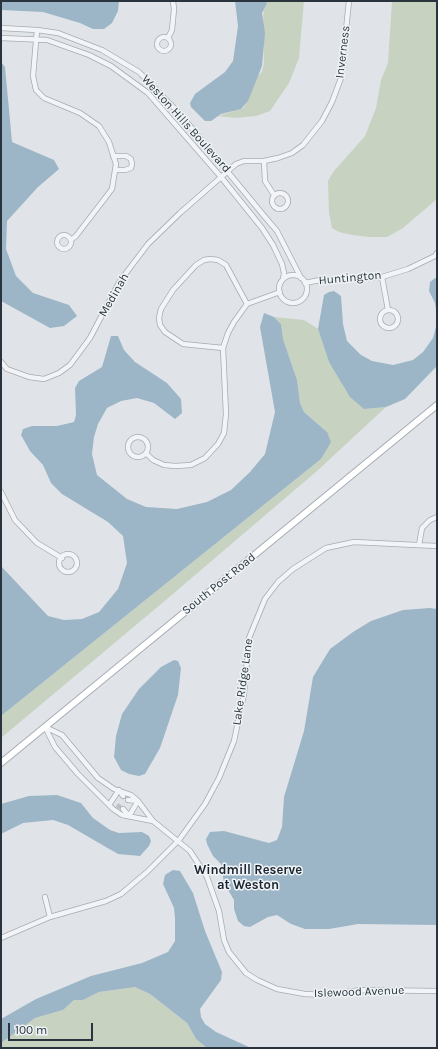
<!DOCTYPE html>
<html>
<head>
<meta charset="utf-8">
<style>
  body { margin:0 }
  #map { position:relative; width:438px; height:1049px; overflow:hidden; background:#e0e4e8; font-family:Karla,sans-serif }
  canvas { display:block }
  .frame { position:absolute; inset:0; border:2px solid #29343f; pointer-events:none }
  .scale { position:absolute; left:8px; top:1023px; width:85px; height:18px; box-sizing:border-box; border:2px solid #29343f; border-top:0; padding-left:5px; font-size:12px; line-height:14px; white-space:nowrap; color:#29343f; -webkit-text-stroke:3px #eff3f6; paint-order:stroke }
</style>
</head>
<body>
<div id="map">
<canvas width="438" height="1049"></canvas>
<div class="frame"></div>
<div class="scale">100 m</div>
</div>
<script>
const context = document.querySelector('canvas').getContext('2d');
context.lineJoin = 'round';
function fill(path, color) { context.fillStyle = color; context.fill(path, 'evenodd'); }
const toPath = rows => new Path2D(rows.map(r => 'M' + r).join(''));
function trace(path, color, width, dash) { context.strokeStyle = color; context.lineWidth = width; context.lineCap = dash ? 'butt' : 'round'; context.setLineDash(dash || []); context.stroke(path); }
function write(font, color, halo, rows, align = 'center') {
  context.font = font + ' Karla,sans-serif'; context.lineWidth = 3; context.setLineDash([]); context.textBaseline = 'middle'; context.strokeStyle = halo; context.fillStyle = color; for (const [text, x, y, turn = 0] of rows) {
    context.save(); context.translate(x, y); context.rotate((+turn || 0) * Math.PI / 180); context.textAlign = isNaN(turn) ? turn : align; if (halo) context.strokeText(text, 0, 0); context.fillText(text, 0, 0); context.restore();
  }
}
fill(toPath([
  [264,1,304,1,299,58,289,83,270,111,256,116,235,118,218,116,243,108,248,101,250,83,262,72,264,63,263,23],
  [392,1,437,1,437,199,403,228,387,237,369,237,352,235,339,232,332,228,329,213,328,181,334,171,365,136,376,108,381,80,388,63],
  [274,317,304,320,318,329,329,362,364,409,386,407,317,471,167,599,1,738,1,716,321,459,327,432,304,412,300,403,297,380,283,339,281,324],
  [135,987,150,994,187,1023,196,1039,207,1048,1,1048,1,1043,8,1037,35,1018,63,1010,74,1000,83,1000,99,992]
]), '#c7d2c1');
fill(toPath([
  [1,1,119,1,118,11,112,23,104,29,93,29,80,23,43,12,1,10],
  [235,1,266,1,267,3,262,13,265,33,262,66,248,101,241,109,221,114,211,121,205,121,191,107,190,103,195,94,225,72,233,61,238,26],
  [1,62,5,67,12,142,54,160,59,169,38,187,7,221,6,249,16,276,33,293,69,305,77,316,64,326,50,328,1,301],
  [435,278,437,279,437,316,435,303,429,291,430,282],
  [334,291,341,296,343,324,347,341,361,355,372,361,393,365,413,360,423,352,433,338,437,323,437,366,405,399,386,407,364,409,350,397,329,362,318,329,324,295,329,292],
  [264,313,274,317,281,324,283,339,297,380,300,403,304,412,327,432,331,442,321,459,1,716,1,566,48,616,64,620,82,619,99,612,118,589,127,563,123,536,108,522,62,494,51,483,43,465,30,451,21,435,23,429,32,426,57,426,74,422,76,415,75,388,79,381,102,367,111,336,118,336,124,350,135,362,167,383,181,399,182,413,175,419,154,403,137,398,121,401,107,408,98,424,94,437,92,454,97,475,127,499,146,507,177,509,207,502,231,490,250,472,265,454,275,412,260,327],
  [430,608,437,609,437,925,358,924,329,929,305,929,291,924,277,915,268,917,250,927,244,926,238,921,234,909,234,900,224,883,221,864,213,856,207,844,206,839,210,832,224,831,269,843,277,840,282,827,284,797,304,731,313,677,330,649,353,632,371,621,403,610],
  [174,660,178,661,181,668,178,695,160,748,145,774,139,776,129,774,121,770,114,757,116,736,122,714,139,689,161,667],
  [57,795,81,803,93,818,110,830,119,833,142,832,149,836,151,841,149,846,140,856,118,854,68,825,53,820,23,823,1,834,1,804,29,796],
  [173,870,180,871,193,893,205,931,222,972,221,980,200,1009,201,1017,205,1024,216,1032,251,1048,207,1048,196,1039,187,1023,150,994,135,987,99,992,83,1000,74,1000,63,1010,35,1018,1,1043,1,1019,36,999,91,976,142,963,168,952,175,941,175,918,174,908,163,884,165,875]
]), '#9cb6c7');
trace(toPath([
  [117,805,123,809]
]), '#bbc1c6', 4.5, [4.5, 2]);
const street = toPath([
  [1,28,37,30,58,33,102,50,139,72,180,114,265,217,277,231,301,278],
  [37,30,33,76,36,90,44,98,80,113,99,126,109,142,116,164,112,189,76,236,71,240],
  '157 44a7 7 0 1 1 14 0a7 7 0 1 1-14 0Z',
  [1,38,47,40,89,55,111,66,148,93,221,177,262,228,273,245,282,264,284,273,283,279],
  [168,38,172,30,174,9,173,1],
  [113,156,126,156,131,159,132,164,131,168,125,170,115,170],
  [264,161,265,181,274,195],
  '272 201a8 8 0 1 1 16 0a8 8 0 1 1-16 0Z',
  '57 242a7 7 0 1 1 14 0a7 7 0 1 1-14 0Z',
  '279 289a14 14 0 1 1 28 0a14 14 0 1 1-28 0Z',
  [382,277,388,310],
  [305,283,320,280,382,277,408,269,435,256,437,253],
  '380 319a9 9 0 1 1 18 0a9 9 0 1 1-18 0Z',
  [223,348,183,344,165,332,160,325,159,318,161,309,173,290,196,265,204,260,210,259,218,260,226,265,247,304],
  [1,362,7,369,29,377,44,379,59,373,70,365,90,338,120,281,148,244,180,213,236,164,244,161,264,161,278,158,292,153,303,145,322,121,332,102,341,78,349,1],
  '128 447a10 10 0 1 1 20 0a10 10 0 1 1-20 0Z',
  [146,453,153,460,164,465,175,466,191,465,205,458,218,444,224,433,226,414,223,348,228,333,234,322,247,304,280,292],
  [1,492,15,520,37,543,62,558],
  [419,545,422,528,430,520,437,517],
  '59 563a9 9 0 1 1 18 0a9 9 0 1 1-18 0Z',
  [109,805,119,790,123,796],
  [123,809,129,816,138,801,128,800],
  [153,821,122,815,113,809,78,774,55,747,45,727,62,735,98,778,114,789,131,795,138,801,153,821,190,851,207,877,219,911,224,940,229,952,246,973,257,980,277,989,305,994,325,995,361,990,437,991],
  [45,897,50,917],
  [1,938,50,917,106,901,121,894,147,872,179,840,205,804,219,778,234,741,244,694,249,638,265,599,278,582,293,569,326,548,354,542,437,546]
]);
const secondary = toPath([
  [1,763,437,405]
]);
trace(street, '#a5acb2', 6);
trace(secondary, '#a5acb2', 8);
trace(street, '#f2f4f7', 4.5);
trace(secondary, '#fff', 6);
write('12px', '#29343f', '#eff3f6', [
  ["Inverness",343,52,-83],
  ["Weston Hills Boulevard",186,124,48],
  ["Huntington",350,278,-5],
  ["Medinah",114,295,-60],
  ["South Post Road",219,584,-39],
  ["Lake Ridge Lane",243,682,-82],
  ["Islewood Avenue",359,992,-2]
]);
write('bold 13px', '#1b2530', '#eff3f6', [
  ["Windmill Reserve",248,870],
  ["at Weston",248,885]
]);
</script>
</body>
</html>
